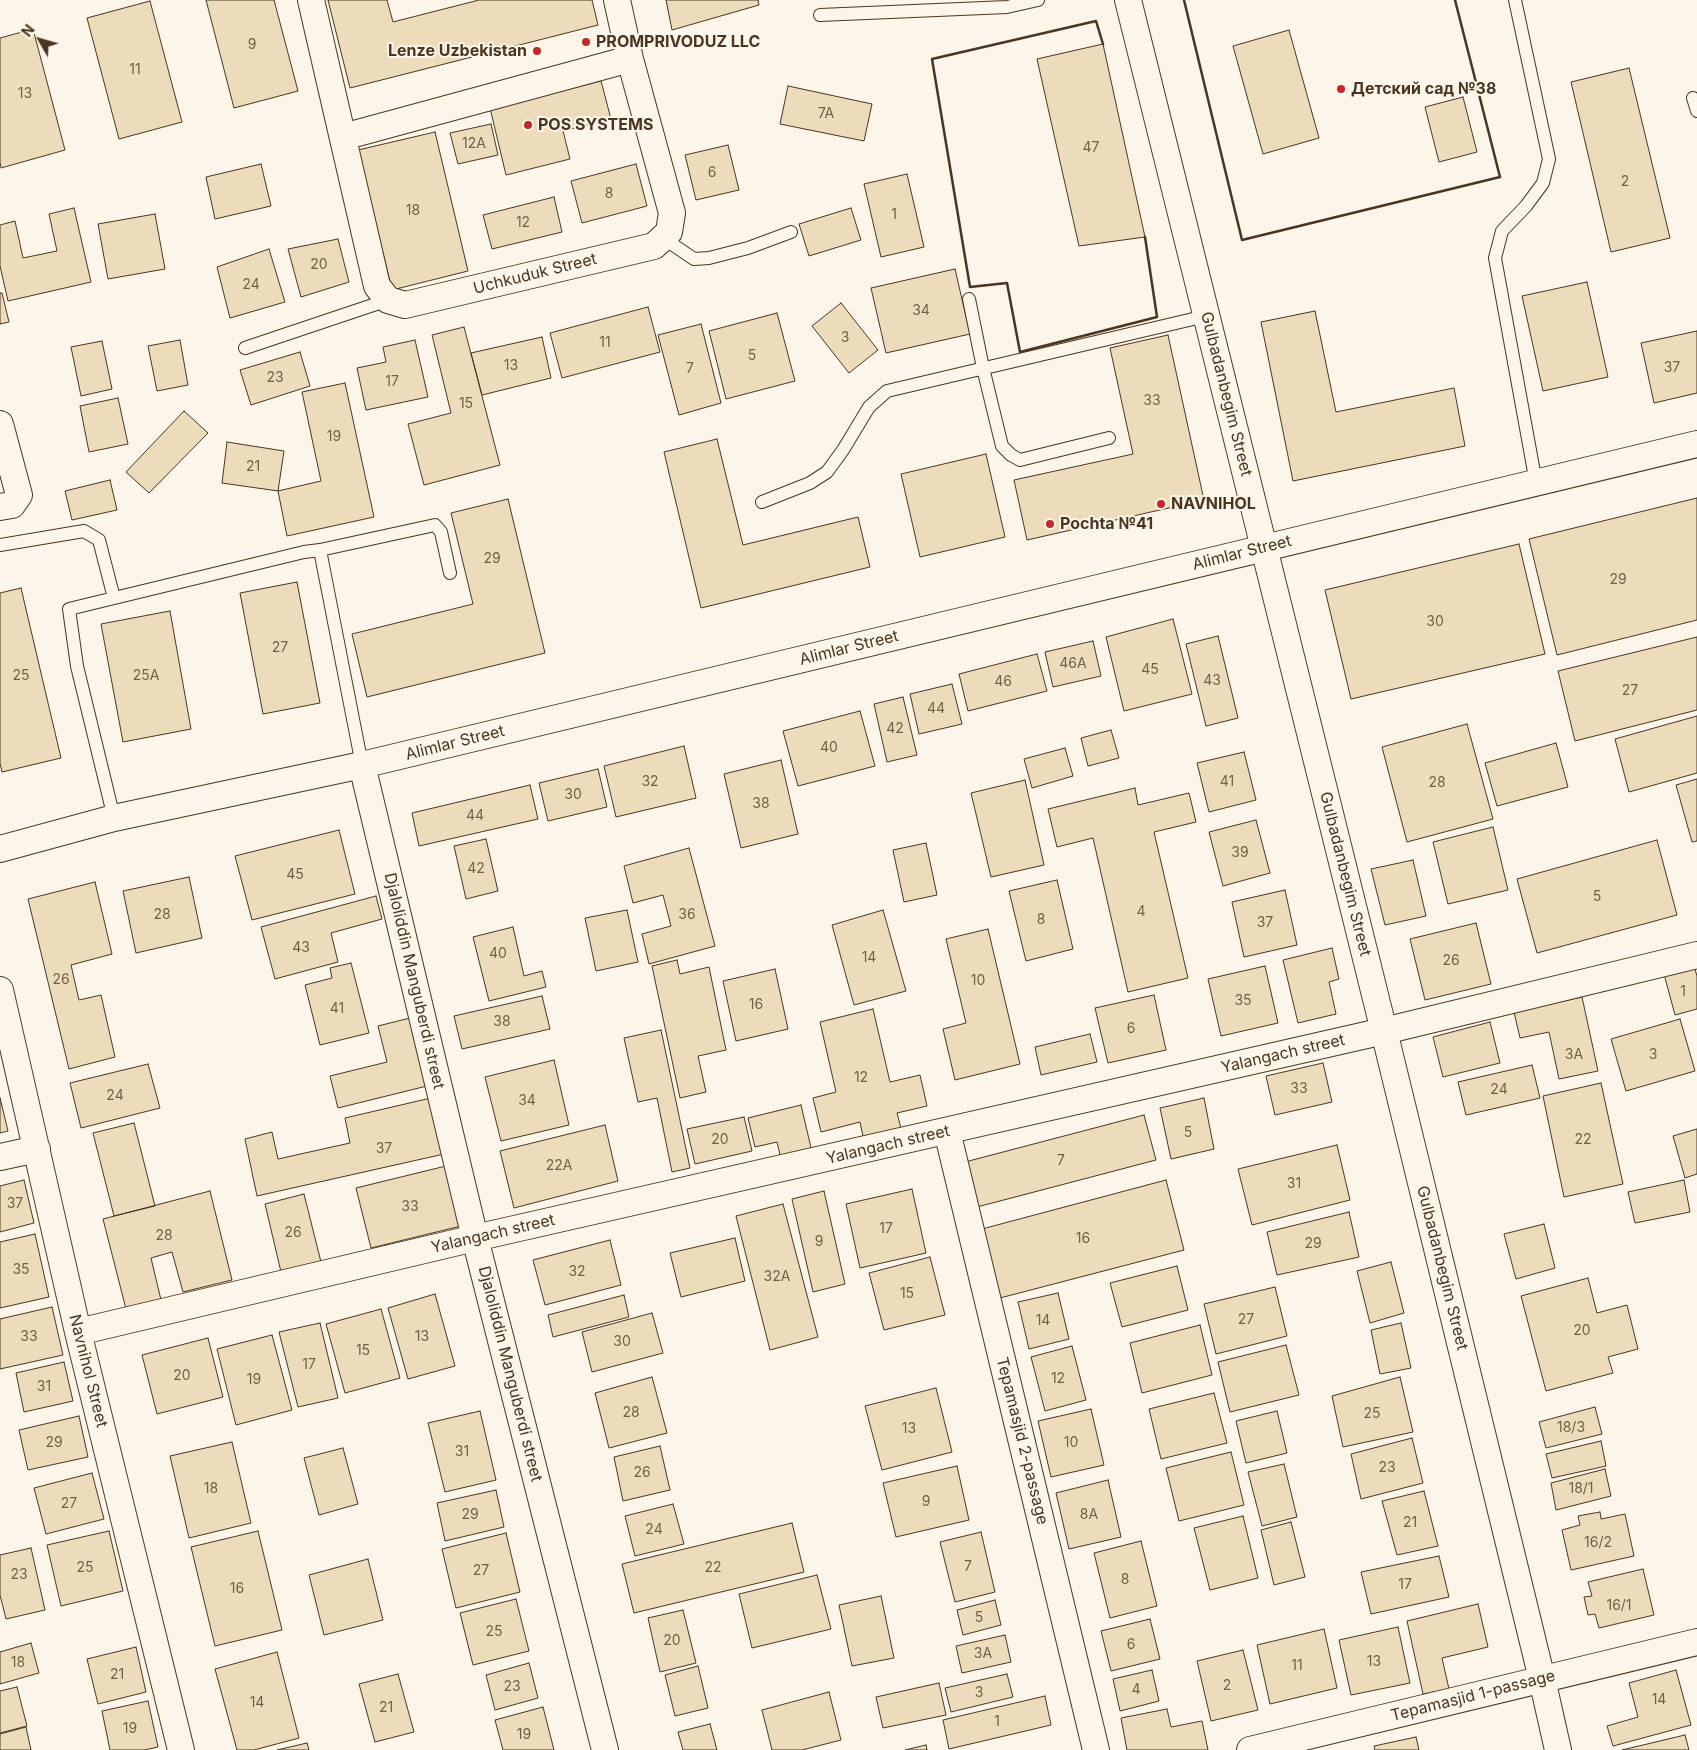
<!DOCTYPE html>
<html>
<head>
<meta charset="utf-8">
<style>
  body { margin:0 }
  #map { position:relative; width:1697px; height:1750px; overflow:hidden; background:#fbf6e9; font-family:Inter,sans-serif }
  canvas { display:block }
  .north { position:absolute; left:15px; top:15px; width:50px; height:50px; -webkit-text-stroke:4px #fbf6e9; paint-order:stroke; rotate:308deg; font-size:14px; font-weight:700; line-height:20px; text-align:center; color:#4a3520 }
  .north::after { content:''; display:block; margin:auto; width:18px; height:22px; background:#4a3520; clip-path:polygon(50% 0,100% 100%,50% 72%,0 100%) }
</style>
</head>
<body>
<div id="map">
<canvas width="1697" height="1750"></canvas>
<div class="north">N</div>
</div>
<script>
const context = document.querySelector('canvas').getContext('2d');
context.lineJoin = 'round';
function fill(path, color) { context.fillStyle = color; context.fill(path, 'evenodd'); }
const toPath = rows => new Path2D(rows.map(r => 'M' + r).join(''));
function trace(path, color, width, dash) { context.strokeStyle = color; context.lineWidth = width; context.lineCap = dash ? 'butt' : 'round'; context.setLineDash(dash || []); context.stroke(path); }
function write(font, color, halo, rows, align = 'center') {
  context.font = font + ' Inter,sans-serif'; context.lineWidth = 4; context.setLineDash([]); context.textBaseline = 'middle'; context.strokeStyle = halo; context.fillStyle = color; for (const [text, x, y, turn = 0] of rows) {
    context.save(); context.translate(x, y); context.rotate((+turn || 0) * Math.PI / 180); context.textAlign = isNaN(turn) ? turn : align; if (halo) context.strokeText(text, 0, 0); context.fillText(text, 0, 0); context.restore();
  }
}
const building = toPath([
  [206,0,274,0,298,91,234,108,206,0],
  [328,0,387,0,393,22,479,0,592,0,598,25,350,88,328,0],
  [666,0,758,0,759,5,672,30,666,0],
  [150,1,182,122,119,139,87,18,150,1],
  [33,29,65,150,1,168,0,162,0,38,33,29],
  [1289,30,1319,138,1263,154,1233,46,1289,30],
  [1103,44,1145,237,1079,246,1037,59,1103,44],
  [1629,68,1670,238,1611,252,1571,82,1629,68],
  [601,81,611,119,563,131,570,159,506,175,490,108,601,81],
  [788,86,872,104,864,141,780,124,788,86],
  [1463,97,1477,152,1439,162,1425,107,1463,97],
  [491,124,498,155,458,164,450,133,491,124],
  [435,132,468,271,392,290,358,150,435,132],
  [728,145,739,190,696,200,685,155,728,145],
  [261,164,271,206,215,219,206,177,261,164],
  [636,164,647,206,582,223,571,181,636,164],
  [907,174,924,247,881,257,864,184,907,174],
  [554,197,562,232,492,249,483,215,554,197],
  [74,208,91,282,8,301,0,266,0,225,15,221,23,258,57,251,49,214,74,208],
  [851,208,861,240,809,256,799,224,851,208],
  [155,214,165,269,108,279,98,224,155,214],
  [338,239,349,282,301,297,288,249,338,239],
  [269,249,285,302,230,318,217,267,269,249],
  [955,269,970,334,886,353,871,288,955,269],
  [1587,282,1608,377,1543,391,1522,296,1587,282],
  [0,293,2,293,9,322,0,324,0,293],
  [841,303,878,350,849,373,812,326,841,303],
  [648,307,660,352,562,378,550,333,648,307],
  [1315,311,1336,412,1454,388,1465,446,1293,481,1261,322,1315,311],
  [777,313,795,381,726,399,709,331,777,313],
  [701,324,721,403,679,415,658,335,701,324],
  [464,327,500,465,424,485,408,424,451,413,432,335,464,327],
  [1697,331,1697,393,1654,403,1641,343,1697,331],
  [1168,335,1204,500,1027,540,1014,480,1133,454,1110,348,1168,335],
  [542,337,551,378,482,395,471,353,542,337],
  [180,340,188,385,157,391,148,346,180,340],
  [415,340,428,397,366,410,357,368,386,362,383,347,415,340],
  [102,341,112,389,81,396,71,347,102,341],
  [300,352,310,386,251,405,240,370,300,352],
  [345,383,374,517,287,536,278,491,321,481,302,392,345,383],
  [118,398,128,444,89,452,80,406,118,398],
  [184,411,208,433,149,493,126,472,184,411],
  [717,439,743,545,858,517,870,567,701,608,664,452,717,439],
  [227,442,284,451,278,491,222,483,227,442],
  [986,454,1005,537,920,557,901,474,986,454],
  [110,480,117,510,72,520,65,491,110,480],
  [1697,498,1697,620,1557,655,1529,539,1697,498],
  [508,499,545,653,367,697,352,634,473,604,451,513,508,499],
  [1519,544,1545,654,1351,699,1325,590,1519,544],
  [297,582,320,703,263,714,240,593,297,582],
  [21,588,61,758,2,772,0,763,0,593,21,588],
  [170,611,191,729,123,742,101,624,170,611],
  [1173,619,1192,694,1124,711,1106,637,1173,619],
  [1218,636,1238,718,1206,726,1186,644,1218,636],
  [1697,637,1697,710,1575,741,1558,671,1697,637],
  [1093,641,1101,676,1053,687,1045,652,1093,641],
  [1037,654,1047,691,968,711,959,674,1037,654],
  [952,684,962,724,919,734,910,694,952,684],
  [903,697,917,755,887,762,874,704,903,697],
  [860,711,875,766,798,786,783,731,860,711],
  [1697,716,1697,773,1629,792,1615,739,1697,716],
  [1467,724,1493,819,1407,842,1382,747,1467,724],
  [1111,730,1119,758,1088,766,1081,738,1111,730],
  [1556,743,1568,787,1497,806,1485,763,1556,743],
  [684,746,696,798,616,817,604,766,684,746],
  [1065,748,1073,776,1032,788,1024,759,1065,748],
  [1244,752,1256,800,1209,812,1197,763,1244,752],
  [781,760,798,834,741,848,724,774,781,760],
  [598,769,607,807,548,821,539,783,598,769],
  [1697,779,1697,841,1692,842,1676,785,1697,779],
  [1025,780,1044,865,991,877,971,793,1025,780],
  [530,785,538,819,419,846,412,813,530,785],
  [1135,788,1138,805,1189,793,1196,822,1154,832,1188,978,1128,992,1093,838,1057,847,1048,809,1135,788],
  [1256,820,1270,873,1223,886,1209,832,1256,820],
  [1493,827,1508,890,1448,904,1433,842,1493,827],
  [339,830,355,894,252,920,235,856,339,830],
  [486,839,498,891,466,899,454,846,486,839],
  [1657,840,1677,915,1537,953,1517,879,1657,840],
  [926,843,937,895,904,902,893,850,926,843],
  [689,848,715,946,649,964,642,934,671,926,663,895,633,903,624,866,689,848],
  [1413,860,1426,916,1385,925,1371,869,1413,860],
  [189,877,202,938,136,953,123,891,189,877],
  [1057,880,1073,949,1026,961,1009,891,1057,880],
  [95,882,112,954,71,965,79,1000,101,995,115,1057,69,1069,28,899,95,882],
  [1285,890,1297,945,1244,957,1232,902,1285,890],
  [376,896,382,919,331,933,338,962,275,979,261,927,376,896],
  [627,910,638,962,596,971,585,918,627,910],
  [883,910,906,991,854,1005,832,925,883,910],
  [1476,923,1491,984,1425,1000,1410,939,1476,923],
  [513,927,524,976,542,971,546,987,489,1001,473,937,513,927],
  [988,929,1020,1064,955,1080,943,1029,966,1023,946,939,988,929],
  [1332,948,1339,979,1329,982,1336,1014,1298,1023,1283,960,1332,948],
  [677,960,680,974,709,967,726,1050,698,1056,706,1092,680,1098,652,966,677,960],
  [351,963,369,1033,320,1045,305,985,332,978,330,968,351,963],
  [1265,966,1278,1023,1221,1036,1208,979,1265,966],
  [1694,966,1697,976,1697,1009,1675,1015,1664,974,1694,966],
  [775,969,788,1029,736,1041,723,981,775,969],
  [1154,995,1166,1050,1108,1063,1095,1008,1154,995],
  [542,996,550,1029,462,1049,454,1016,542,996],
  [1582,997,1598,1071,1559,1079,1549,1032,1520,1038,1514,1012,1582,997],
  [873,1009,890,1082,920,1075,927,1106,897,1113,902,1132,864,1141,860,1122,821,1132,813,1098,836,1092,820,1022,873,1009],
  [414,1017,431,1085,338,1108,330,1076,387,1062,378,1026,414,1017],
  [1680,1019,1695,1071,1626,1091,1611,1039,1680,1019],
  [1490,1022,1500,1063,1443,1077,1433,1037,1490,1022],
  [661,1030,690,1168,672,1172,657,1098,638,1102,624,1038,661,1030],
  [1090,1034,1097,1062,1041,1075,1035,1047,1090,1034],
  [554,1060,569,1125,501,1141,485,1077,554,1060],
  [1323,1063,1332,1102,1275,1115,1266,1076,1323,1063],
  [148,1064,160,1108,81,1128,70,1083,148,1064],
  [1532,1065,1540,1098,1466,1115,1458,1082,1532,1065],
  [1601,1083,1623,1184,1564,1197,1543,1096,1601,1083],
  [0,1098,8,1131,0,1133,0,1098],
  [431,1098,444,1154,257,1196,245,1139,272,1132,278,1159,350,1143,345,1118,431,1098],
  [1204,1098,1214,1149,1171,1159,1160,1108,1204,1098],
  [801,1105,812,1152,781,1159,777,1142,755,1147,748,1118,801,1105],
  [1144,1115,1156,1160,977,1207,965,1162,1144,1115],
  [744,1117,752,1151,695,1164,687,1129,744,1117],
  [134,1123,155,1206,114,1216,93,1133,134,1123],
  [605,1125,618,1181,514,1208,500,1151,605,1125],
  [1697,1129,1697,1174,1685,1178,1673,1136,1697,1129],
  [1337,1145,1350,1200,1252,1225,1238,1169,1337,1145],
  [450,1165,465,1225,371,1248,356,1188,450,1165],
  [24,1180,34,1223,0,1232,0,1186,24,1180],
  [1166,1180,1184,1250,1000,1298,982,1229,1166,1180],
  [1684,1180,1690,1212,1635,1223,1628,1192,1684,1180],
  [912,1189,926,1253,860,1268,846,1204,912,1189],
  [210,1191,232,1280,183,1292,172,1252,151,1258,161,1300,126,1309,103,1219,210,1191],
  [824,1191,845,1284,813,1292,792,1199,824,1191],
  [304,1194,321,1262,281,1272,265,1204,304,1194],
  [783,1204,818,1337,770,1350,736,1216,783,1204],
  [1349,1212,1359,1257,1277,1275,1267,1232,1349,1212],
  [1544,1224,1555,1268,1516,1279,1504,1234,1544,1224],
  [35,1234,49,1297,0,1308,0,1242,35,1234],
  [735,1238,745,1281,681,1297,670,1253,735,1238],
  [610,1240,621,1285,545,1305,533,1260,610,1240],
  [930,1257,945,1315,884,1330,869,1273,930,1257],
  [1391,1262,1404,1313,1370,1323,1357,1271,1391,1262],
  [1177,1266,1188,1310,1122,1327,1110,1283,1177,1266],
  [1588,1278,1597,1313,1627,1305,1638,1349,1608,1357,1613,1373,1546,1391,1521,1296,1588,1278],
  [1275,1287,1287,1336,1216,1354,1204,1304,1275,1287],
  [1058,1293,1069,1339,1029,1349,1018,1302,1058,1293],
  [435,1294,455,1366,408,1379,388,1308,435,1294],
  [624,1295,629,1317,553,1337,548,1315,624,1295],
  [52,1307,63,1355,0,1369,0,1319,52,1307],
  [381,1309,400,1378,345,1393,326,1324,381,1309],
  [652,1313,663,1353,592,1372,582,1332,652,1313],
  [320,1323,338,1398,298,1407,279,1332,320,1323],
  [1401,1323,1411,1368,1380,1374,1371,1330,1401,1323],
  [1200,1325,1212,1375,1142,1393,1130,1343,1200,1325],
  [272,1335,292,1410,236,1425,217,1349,272,1335],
  [208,1338,223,1397,157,1414,142,1355,208,1338],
  [1286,1345,1299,1395,1230,1412,1218,1362,1286,1345],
  [1072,1346,1086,1400,1045,1411,1031,1357,1072,1346],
  [64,1362,73,1401,24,1412,16,1373,64,1362],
  [652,1377,667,1433,609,1448,595,1393,652,1377],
  [1400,1377,1413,1432,1343,1447,1332,1396,1400,1377],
  [936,1388,952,1452,882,1470,865,1406,936,1388],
  [1214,1393,1227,1443,1161,1459,1149,1409,1214,1393],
  [1595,1407,1602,1434,1546,1448,1539,1422,1595,1407],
  [1091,1409,1104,1465,1051,1477,1038,1421,1091,1409],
  [480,1411,496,1480,445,1492,428,1423,480,1411],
  [1277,1411,1287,1453,1246,1463,1236,1421,1277,1411],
  [79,1416,88,1457,28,1470,19,1430,79,1416],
  [1412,1438,1423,1483,1361,1499,1351,1454,1412,1438],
  [1601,1441,1606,1466,1552,1478,1546,1454,1601,1441],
  [232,1442,251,1523,189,1538,170,1456,232,1442],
  [660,1446,670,1490,623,1501,614,1457,660,1446],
  [343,1448,358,1504,319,1515,304,1458,343,1448],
  [1231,1452,1244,1505,1179,1521,1166,1468,1231,1452],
  [1284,1464,1297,1517,1262,1526,1248,1472,1284,1464],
  [957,1466,969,1520,896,1537,883,1483,957,1466],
  [1605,1469,1611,1496,1556,1510,1551,1483,1605,1469],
  [92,1473,104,1519,46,1534,34,1488,92,1473],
  [1108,1480,1121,1537,1069,1549,1056,1493,1108,1480],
  [496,1490,504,1527,445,1541,437,1503,496,1490],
  [1424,1491,1438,1546,1397,1555,1382,1501,1424,1491],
  [673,1504,684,1544,635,1556,625,1516,673,1504],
  [1600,1512,1601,1519,1625,1514,1634,1556,1571,1570,1562,1530,1580,1525,1578,1516,1600,1512],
  [1243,1516,1258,1578,1210,1590,1194,1528,1243,1516],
  [1291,1522,1305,1577,1274,1585,1261,1530,1291,1522],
  [792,1523,804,1572,634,1613,622,1564,792,1523],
  [109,1531,123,1591,61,1606,47,1545,109,1531],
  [258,1531,282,1630,215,1646,191,1547,258,1531],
  [981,1532,995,1592,955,1602,940,1542,981,1532],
  [506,1533,520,1592,456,1608,442,1549,506,1533],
  [1141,1541,1157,1606,1110,1618,1094,1553,1141,1541],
  [31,1548,45,1610,6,1619,0,1595,0,1555,31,1548],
  [1439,1556,1449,1597,1371,1614,1361,1572,1439,1556],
  [368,1559,383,1620,324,1635,309,1575,368,1559],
  [1643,1569,1654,1615,1599,1628,1595,1614,1588,1615,1584,1597,1592,1596,1588,1582,1643,1569],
  [817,1575,831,1629,752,1648,739,1594,817,1575],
  [881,1596,894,1658,852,1666,839,1605,881,1596],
  [516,1599,529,1651,473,1665,460,1613,516,1599],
  [995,1600,1001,1625,963,1635,957,1610,995,1600],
  [1478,1604,1488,1647,1442,1658,1449,1689,1423,1694,1407,1621,1478,1604],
  [683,1610,696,1663,660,1672,648,1618,683,1610],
  [1150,1619,1160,1659,1111,1671,1101,1631,1150,1619],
  [1398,1627,1410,1683,1351,1695,1339,1640,1398,1627],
  [1324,1629,1337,1688,1270,1704,1257,1645,1324,1629],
  [1005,1635,1011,1662,962,1673,956,1646,1005,1635],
  [31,1643,39,1673,0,1684,0,1652,31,1643],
  [136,1647,146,1692,98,1704,87,1659,136,1647],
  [1243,1650,1258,1710,1211,1721,1197,1661,1243,1650],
  [277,1652,299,1738,254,1750,237,1750,215,1669,277,1652],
  [529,1663,538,1698,495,1710,486,1675,529,1663],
  [698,1666,708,1708,675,1716,665,1675,698,1666],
  [1152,1670,1159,1701,1120,1711,1113,1679,1152,1670],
  [1676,1670,1691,1725,1613,1746,1607,1726,1638,1717,1629,1683,1676,1670],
  [398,1674,414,1732,375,1742,359,1684,398,1674],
  [1007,1674,1013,1697,951,1712,945,1688,1007,1674],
  [939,1683,946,1715,883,1728,876,1697,939,1683],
  [17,1687,27,1726,0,1733,0,1691,17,1687],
  [829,1692,841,1740,802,1750,772,1750,762,1710,829,1692],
  [1045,1696,1051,1725,949,1749,943,1720,1045,1696],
  [148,1701,158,1747,144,1750,110,1750,102,1711,148,1701],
  [543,1707,554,1750,503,1750,495,1720,543,1707],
  [1167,1709,1171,1727,1202,1721,1208,1750,1127,1750,1121,1718,1167,1709],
  [710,1724,717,1750,683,1750,678,1732,710,1724],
  [26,1727,31,1750,0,1750,0,1734,26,1727],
  [1685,1735,1689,1750,1622,1750,1685,1735],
  [1416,1737,1419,1750,1375,1750,1374,1746,1416,1737],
  [307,1743,309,1750,277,1750,307,1743],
  [926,1745,927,1750,905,1750,926,1745]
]);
fill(building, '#ecdcbc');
trace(building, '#4a3520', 1);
const service = toPath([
  [1515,0,1549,159,1543,183,1526,206,1502,231,1495,258,1536,483],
  [820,15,1007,7,1038,0],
  [1693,98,1697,111],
  [663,238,694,259,709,258,748,248,791,232],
  [969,299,983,368,1002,446,1011,455,1020,460,1109,438],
  [245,348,388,300],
  [762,502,810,483,827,472,843,450,869,407,887,391,1206,316],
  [0,545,84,531,99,540,114,598],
  [320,550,435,525,441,532,450,573],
  [114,818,77,666,69,609,304,552,320,550,362,765]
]);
const minor = toPath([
  [311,0,377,286,388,300,405,305,654,246,669,232,672,213,630,59,617,0],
  [1128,0,1384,1031,1542,1679,1558,1750],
  [343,137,630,59],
  [0,424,19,495,12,505,0,507],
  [362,765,475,1238,605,1750],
  [0,849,114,818,362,765,1697,444],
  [0,990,78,1332,181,1750],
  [947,1131,1096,1750],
  [0,1157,37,1149],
  [78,1332,475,1238,1384,1031,1697,955],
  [1250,1750,1697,1642]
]);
trace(service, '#4a3520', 14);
trace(minor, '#4a3520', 28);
trace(service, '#fbf6e9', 12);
trace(minor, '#fbf6e9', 26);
trace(toPath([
  [1184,0,1242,240,1500,177,1455,0],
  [1103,44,1096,21,932,59,970,287,1007,283,1020,352,1157,317,1145,237]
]), '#4a3520', 2.5);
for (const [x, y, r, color] of [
  [586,42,5,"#c62828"],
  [537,51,5,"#c62828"],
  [1341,89,5,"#c62828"],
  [528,125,5,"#c62828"],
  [1161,504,5,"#c62828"],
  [1050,524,5,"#c62828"]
]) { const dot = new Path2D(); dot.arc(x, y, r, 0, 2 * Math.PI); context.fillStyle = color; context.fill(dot); trace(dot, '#fbf6e9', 2); }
write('14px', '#725f47', null, [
  ["9",252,45],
  ["11",135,70],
  ["13",25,94],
  ["7A",826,114],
  ["12A",474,144],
  ["47",1091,148],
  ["6",712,173],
  ["2",1625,182],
  ["8",609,194],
  ["18",413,211],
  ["1",894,215],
  ["12",523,223],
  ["20",319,265],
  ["24",251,285],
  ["34",921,311],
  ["3",845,338],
  ["11",605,343],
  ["5",752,356],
  ["13",511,366],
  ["37",1672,368],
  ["7",690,369],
  ["23",275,378],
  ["17",392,382],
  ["33",1152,401],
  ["15",466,404],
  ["19",334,437],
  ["21",253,467],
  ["29",492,559],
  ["29",1618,580],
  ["30",1435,622],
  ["27",280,648],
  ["46A",1073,664],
  ["45",1150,670],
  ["25",21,676],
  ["25A",146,676],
  ["43",1212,681],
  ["46",1003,682],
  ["27",1630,691],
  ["44",936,709],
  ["42",895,729],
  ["40",829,748],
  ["32",650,782],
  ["41",1227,782],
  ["28",1437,783],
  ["30",573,795],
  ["38",761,804],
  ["44",475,816],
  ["39",1240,853],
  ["42",476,869],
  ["45",295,875],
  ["5",1597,897],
  ["4",1141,912],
  ["28",162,915],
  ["36",687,915],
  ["8",1041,920],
  ["37",1265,923],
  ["43",301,948],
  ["40",498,954],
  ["14",869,958],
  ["26",1451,961],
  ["26",61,980],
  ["10",978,981],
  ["1",1683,992],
  ["35",1243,1001],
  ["16",756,1005],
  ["41",337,1009],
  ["38",502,1022],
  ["6",1131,1029],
  ["3A",1574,1055],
  ["3",1653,1055],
  ["12",861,1078],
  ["33",1299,1089],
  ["24",1499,1090],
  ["24",115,1096],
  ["34",527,1101],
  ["5",1188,1133],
  ["20",720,1140],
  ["22",1583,1140],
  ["37",384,1149],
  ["7",1061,1161],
  ["22A",559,1166],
  ["31",1294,1184],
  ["37",15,1204],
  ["33",410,1207],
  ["17",886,1229],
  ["26",293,1233],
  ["28",164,1236],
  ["16",1083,1239],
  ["9",819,1242],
  ["29",1313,1244],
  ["35",21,1270],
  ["32",577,1272],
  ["32A",777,1277],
  ["15",907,1294],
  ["27",1246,1320],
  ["14",1043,1321],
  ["20",1582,1331],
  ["33",29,1337],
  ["13",422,1337],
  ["30",622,1342],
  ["15",363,1351],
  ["17",309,1365],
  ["20",182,1376],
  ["12",1058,1379],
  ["19",254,1380],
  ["31",44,1387],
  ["28",631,1413],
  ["25",1372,1414],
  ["18/3",1571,1428],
  ["13",909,1429],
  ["29",54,1443],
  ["10",1071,1443],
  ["31",462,1452],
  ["23",1387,1468],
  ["26",642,1473],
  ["18",211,1489],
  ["18/1",1581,1489],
  ["9",926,1502],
  ["27",69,1504],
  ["29",470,1515],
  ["8A",1089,1515],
  ["21",1410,1523],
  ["24",654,1530],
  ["16/2",1598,1543],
  ["7",968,1567],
  ["25",85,1568],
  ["22",713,1568],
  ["27",481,1571],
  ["23",19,1575],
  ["8",1125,1580],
  ["17",1405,1585],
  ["16",237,1589],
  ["16/1",1619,1606],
  ["5",979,1618],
  ["25",494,1632],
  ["20",672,1641],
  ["6",1131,1645],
  ["3A",983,1654],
  ["13",1374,1662],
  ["18",18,1663],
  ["11",1297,1666],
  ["21",117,1675],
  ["2",1227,1686],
  ["23",512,1687],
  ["4",1136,1690],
  ["3",979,1693],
  ["14",1659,1700],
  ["14",257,1703],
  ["21",386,1708],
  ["1",997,1722],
  ["19",130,1729],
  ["19",524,1735]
]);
write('bold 16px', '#4a3520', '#fbf6e9', [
  ["PROMPRIVODUZ LLC",596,42],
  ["Lenze Uzbekistan",527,51,"right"],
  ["Детский сад №38",1351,89],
  ["POS SYSTEMS",538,125],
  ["NAVNIHOL",1171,504],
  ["Pochta №41",1060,524]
], 'left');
write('16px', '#4a3520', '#fbf6e9', [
  ["Uchkuduk Street",535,274,-14],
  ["Gulbadanbegim Street",1226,394,76],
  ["Аlimlar Street",1242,553,-14],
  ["Аlimlar Street",849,648,-14],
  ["Аlimlar Street",455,743,-14],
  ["Gulbadanbegim Street",1345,874,76],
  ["Djaloliddin Manguberdi street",414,981,77],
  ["Yalangach street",1283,1054,-13],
  ["Yalangach street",888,1145,-13],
  ["Yalangach street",493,1234,-13],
  ["Gulbadanbegim Street",1442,1268,76],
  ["Navnihol Street",88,1371,76],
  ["Djaloliddin Manguberdi street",510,1374,76],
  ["Tepamasjid 2-passage",1022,1441,76],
  ["Tepamasjid 1-passage",1473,1696,-14]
]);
</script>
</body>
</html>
